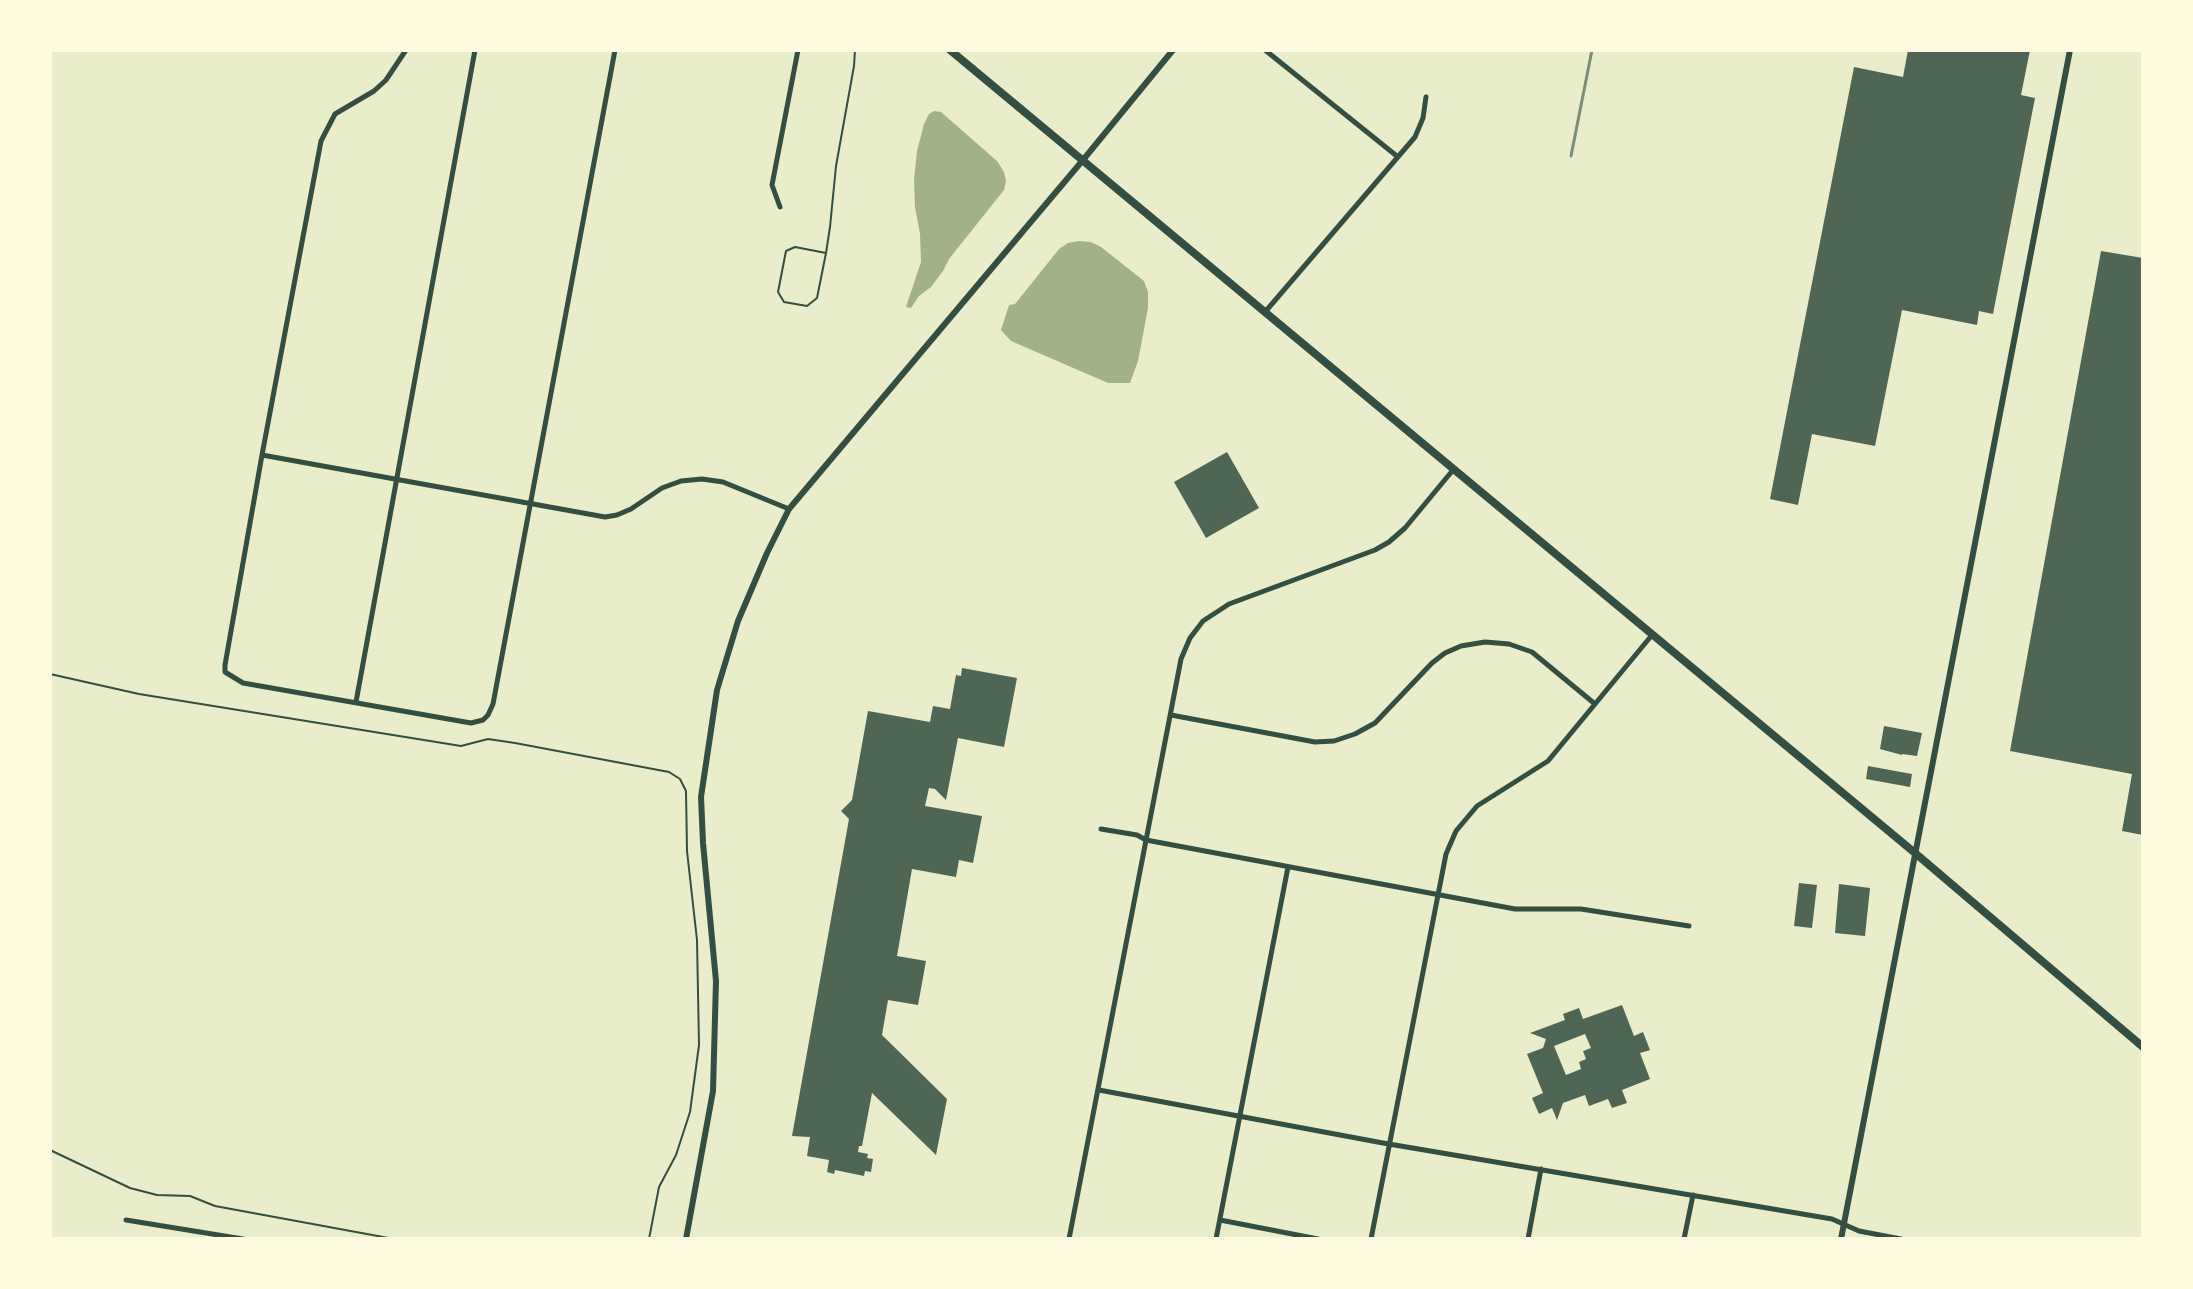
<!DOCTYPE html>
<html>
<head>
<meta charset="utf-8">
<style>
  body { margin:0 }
  #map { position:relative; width:2193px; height:1289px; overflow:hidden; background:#e9edc9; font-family:"Times New Roman",serif }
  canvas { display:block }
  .frame { position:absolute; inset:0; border:52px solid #fefae0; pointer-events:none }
</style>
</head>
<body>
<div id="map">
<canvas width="2193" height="1289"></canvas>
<div class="frame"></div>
</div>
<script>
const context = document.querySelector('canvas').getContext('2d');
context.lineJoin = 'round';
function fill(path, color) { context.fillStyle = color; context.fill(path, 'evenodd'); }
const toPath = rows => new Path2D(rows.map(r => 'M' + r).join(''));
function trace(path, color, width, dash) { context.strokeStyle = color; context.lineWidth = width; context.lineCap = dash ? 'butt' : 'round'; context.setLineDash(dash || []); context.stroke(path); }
fill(toPath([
  [934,111,941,112,997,161,1004,172,1006,181,1004,190,949,259,943,271,931,287,919,296,911,308,906,307,921,262,920,234,915,207,914,180,917,151,924,124,929,114],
  [1079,241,1091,242,1101,247,1144,281,1148,292,1148,308,1138,361,1130,383,1108,383,1011,341,1001,330,1009,305,1015,304,1059,249,1068,243]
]), '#a3b18a');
fill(toPath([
  [1908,50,2030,50,2021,95,2035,98,1993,314,1979,311,1977,325,1902,310,1875,446,1812,434,1798,505,1770,499,1854,67,1903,77],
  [2101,251,2143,258,2143,835,2122,831,2132,774,2010,751],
  [1227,452,1259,508,1206,538,1174,482],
  [962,668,1017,678,1004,747,958,738,946,800,935,789,929,788,925,806,982,816,973,863,959,860,956,877,912,869,897,956,926,961,918,1005,888,1000,882,1035,947,1099,936,1155,872,1093,862,1146,859,1146,858,1152,868,1154,867,1158,873,1159,871,1172,865,1171,864,1176,835,1170,834,1174,827,1172,829,1160,807,1156,810,1137,792,1136,849,819,841,811,852,800,868,711,930,722,933,706,950,709,956,675,961,676],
  [1884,726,1922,733,1917,756,1902,754,1902,755,1880,749],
  [1868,766,1912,774,1910,787,1866,779],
  [1799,883,1817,885,1812,928,1794,926],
  [1839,884,1870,888,1865,936,1835,933],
  [1622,1005,1634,1036,1643,1032,1650,1050,1640,1053,1650,1079,1622,1090,1627,1103,1612,1108,1608,1099,1589,1106,1585,1095,1563,1103,1557,1120,1552,1108,1539,1114,1532,1098,1543,1093,1527,1054,1543,1048,1546,1039,1530,1033,1565,1020,1563,1014,1579,1008,1583,1019],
  [1585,1034,1591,1048,1583,1051,1586,1059,1579,1062,1581,1069,1566,1075,1554,1046]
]), '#4f6655');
trace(toPath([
  [50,674,139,694,461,746,488,739,515,743,669,772,680,779,686,791,687,851,697,940,699,1045,690,1112,676,1155,659,1187,649,1239],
  [50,1150,130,1188,157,1195,190,1196,215,1206,394,1239]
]), '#344e41', 2);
trace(toPath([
  [826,253,795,247,786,251,778,292,784,302,807,306,817,298,826,253,830,227,836,166,854,66,855,50]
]), '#344e41', 2);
trace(toPath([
  [406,50,386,80,374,91,335,114,321,141,262,455,225,665,225,672,243,683,471,723,483,720,488,715,493,704,615,50],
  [1265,50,1398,157],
  [780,207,772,185,798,50],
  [1265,312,1415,137,1423,118,1426,97],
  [262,455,605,517,617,515,631,509,662,488,681,481,702,479,723,482,789,509],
  [356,702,475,50],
  [1171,715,1315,742,1334,741,1355,734,1375,723,1432,663,1445,653,1461,646,1485,642,1509,644,1532,652,1595,704],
  [1101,829,1137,835,1146,840,1515,909,1581,909,1689,926],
  [1099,1090,1383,1143,1832,1219,1859,1231,1901,1239],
  [126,1220,243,1239],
  [1220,1220,1318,1239],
  [1069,1239,1181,659,1190,638,1203,621,1229,604,1375,550,1389,542,1405,528,1453,470],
  [1216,1239,1288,867],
  [1371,1239,1446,854,1456,831,1477,806,1548,761,1652,635],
  [1528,1239,1541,1169],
  [1684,1239,1693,1195]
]), '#344e41', 5);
trace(toPath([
  [686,1239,713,1091,716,981,703,843,701,797,717,690,738,621,767,553,789,509,1083,160,1173,50],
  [1841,1239,2070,50]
]), '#344e41', 6);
trace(toPath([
  [950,50,1915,853,2143,1047]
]), '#344e41', 8);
trace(toPath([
  [1571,156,1592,50]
]), '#7c8e77', 3);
</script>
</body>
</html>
